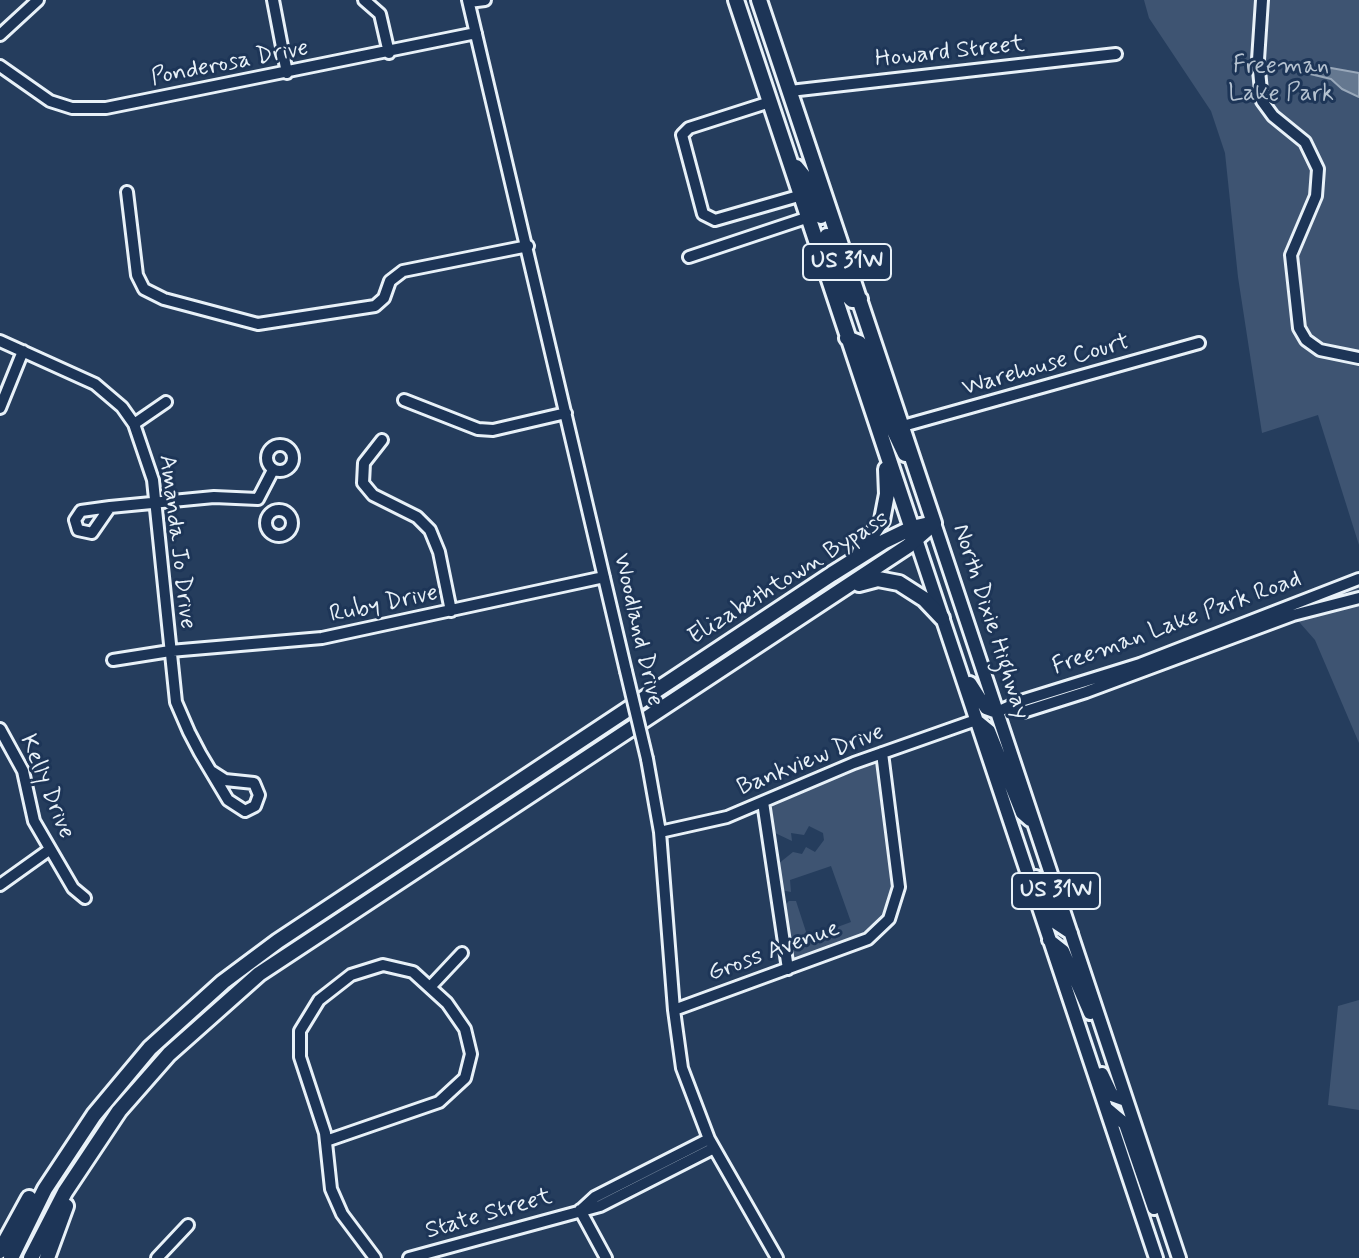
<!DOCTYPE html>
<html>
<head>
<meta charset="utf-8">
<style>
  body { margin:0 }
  canvas { display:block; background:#253d5d }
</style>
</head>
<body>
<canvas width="1359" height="1258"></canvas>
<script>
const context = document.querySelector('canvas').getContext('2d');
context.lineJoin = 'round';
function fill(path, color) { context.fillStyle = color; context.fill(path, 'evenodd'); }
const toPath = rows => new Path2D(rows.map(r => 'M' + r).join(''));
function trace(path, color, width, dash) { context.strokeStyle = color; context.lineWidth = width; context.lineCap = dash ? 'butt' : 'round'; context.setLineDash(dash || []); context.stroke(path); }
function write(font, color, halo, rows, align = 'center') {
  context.font = font + ' Mynerve,sans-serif'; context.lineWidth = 6; context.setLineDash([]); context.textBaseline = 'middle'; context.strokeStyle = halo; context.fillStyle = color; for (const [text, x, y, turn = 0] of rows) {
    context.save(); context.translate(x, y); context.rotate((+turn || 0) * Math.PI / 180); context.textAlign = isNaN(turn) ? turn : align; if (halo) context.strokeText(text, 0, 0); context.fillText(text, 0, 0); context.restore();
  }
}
fill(toPath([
  [1144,0,1359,0,1359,545,1318,415,1262,433,1238,277,1225,153,1211,111,1149,18],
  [1359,574,1359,743,1315,640,1293,615,1292,603,1320,594],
  [873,761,877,763,894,871,893,895,886,913,870,931,859,937,790,961,783,907,789,901,796,901,808,938,851,922,831,866,790,880,791,892,781,890,778,864,793,852,802,854,806,847,815,852,824,840,823,833,809,826,804,835,791,833,792,841,773,832,770,807],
  [1359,1000,1359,1110,1328,1105,1338,1006]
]), '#3e5472');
const water = toPath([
  [1331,68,1359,73,1359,97,1342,89,1331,79,1306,73,1309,69,1331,68]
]);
fill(water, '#657890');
trace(water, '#99a8ba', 2);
const minor = toPath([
  [273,0,287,73],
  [364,0,380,14,389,53],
  [468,0,626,671],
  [1262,0,1258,60,1262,101,1273,116,1305,142,1318,169,1316,196,1291,255,1299,328,1306,340,1320,350,1359,358],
  [469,2,485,0],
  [0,35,38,0],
  [0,66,50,101,72,108,106,108,476,33],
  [790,91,1116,54],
  [770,102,689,128,682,135,703,214,715,220,802,195],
  [127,192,137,275,144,289,164,299,258,324,375,306,384,298,390,281,403,271,528,246],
  [689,257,809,217],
  [0,341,95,384,122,407,134,424,153,480,176,702,189,732,200,753,228,800,245,811,255,806,259,795,254,783,225,780,211,771],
  [404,400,478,429,493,430,566,413],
  [0,408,23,351],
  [134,424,166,402],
  [903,426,1199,343],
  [382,440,364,463,363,483,373,495,417,517,430,530,439,552,451,611],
  '267 458a13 13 0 1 1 26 0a13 13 0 1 1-26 0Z',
  [258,499,273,470],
  [110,507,81,511,75,520,78,530,92,533,110,507,214,497,258,499],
  '266 523a13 13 0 1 1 26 0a13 13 0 1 1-26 0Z',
  [113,660,170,651,322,638,604,577],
  [1010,708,1023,712,1086,692,1293,615,1359,598],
  [997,712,1021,701,1140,664,1359,579],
  [0,729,23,771,34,821,73,888,85,898],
  [647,759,660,832,674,1010,682,1068,709,1139,777,1258],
  [763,802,788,969],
  [660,832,727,817,854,763,976,720],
  [0,885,49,850],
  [431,986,462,953],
  [674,1010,868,939,889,919,899,887,882,753],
  [326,1141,439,1102,465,1078,471,1054,465,1029,447,1003,413,972,383,965,351,975,319,1000,300,1031,300,1057,325,1133,331,1189,342,1214,375,1258],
  [582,1209,595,1197,709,1139],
  [580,1210,606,1258],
  [157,1258,188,1225],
  [409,1258,600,1206,714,1148]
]);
const major = toPath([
  [934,523,1179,1258],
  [916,539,1156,1258],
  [970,683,986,708,997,712],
  [978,722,989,731,1022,813,1030,820],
  [1036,877,1056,923,1071,933],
  [1049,940,1063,951,1090,1013],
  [1102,1074,1112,1095,1126,1100],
  [1106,1108,1125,1124,1154,1208]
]);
const highway = toPath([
  [736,0,914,535],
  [759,0,934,523],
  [796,167,809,183,821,216],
  [827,236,846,294,852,300,860,299],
  [847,338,859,343,863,349,886,414,905,454],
  [860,552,882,520,887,494,886,469],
  [859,584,878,579,899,583,924,599,942,618],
  [0,1251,29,1198],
  [11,1258,45,1189,94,1115,150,1048,223,982,278,941,832,574,883,542,912,528,934,523],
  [31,1258,65,1192,119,1111,169,1054,259,974,908,546,931,526],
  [47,1258,66,1206]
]);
trace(minor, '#e8f1f8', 16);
trace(major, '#e8f1f8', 18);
trace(highway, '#e8f1f8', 20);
trace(minor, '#1d3557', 10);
trace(major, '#1d3557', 12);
trace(highway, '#1d3557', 14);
const minorBridge = toPath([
  [626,671,647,759]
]);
trace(minorBridge, '#e8f1f8', 16, []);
trace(minorBridge, '#1d3557', 10);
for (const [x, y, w] of [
  [847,262,88],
  [1056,891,88]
]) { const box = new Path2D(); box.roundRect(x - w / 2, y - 18, w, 36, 6); context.fillStyle = '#1d3557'; context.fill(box); trace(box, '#e8f1f8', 2); }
write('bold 22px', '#e8f1f8', null, [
  ["US 31W",847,262],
  ["US 31W",1056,891]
]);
write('24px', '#e8f1f8', '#1d3557', [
  ["Howard Street",950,53,-6],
  ["Ponderosa Drive",230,64,-11],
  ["Warehouse Court",1046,366,-16],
  ["Amanda Jo Drive",176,542,83],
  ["Elizabethtown Bypass",789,579,-32],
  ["Ruby Drive",384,605,-12],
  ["North Dixie Highway",990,622,72],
  ["Freeman Lake Park Road",1177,624,-20],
  ["Woodland Drive",637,630,77],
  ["Bankview Drive",811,761,-22],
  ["Kelly Drive",46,787,68],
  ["Gross Avenue",774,952,-20],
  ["State Street",489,1215,-16]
]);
write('24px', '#b5c2d0', '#1d3557', [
  ["Freeman",1281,67],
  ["Lake Park",1281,95]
]);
</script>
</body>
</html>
